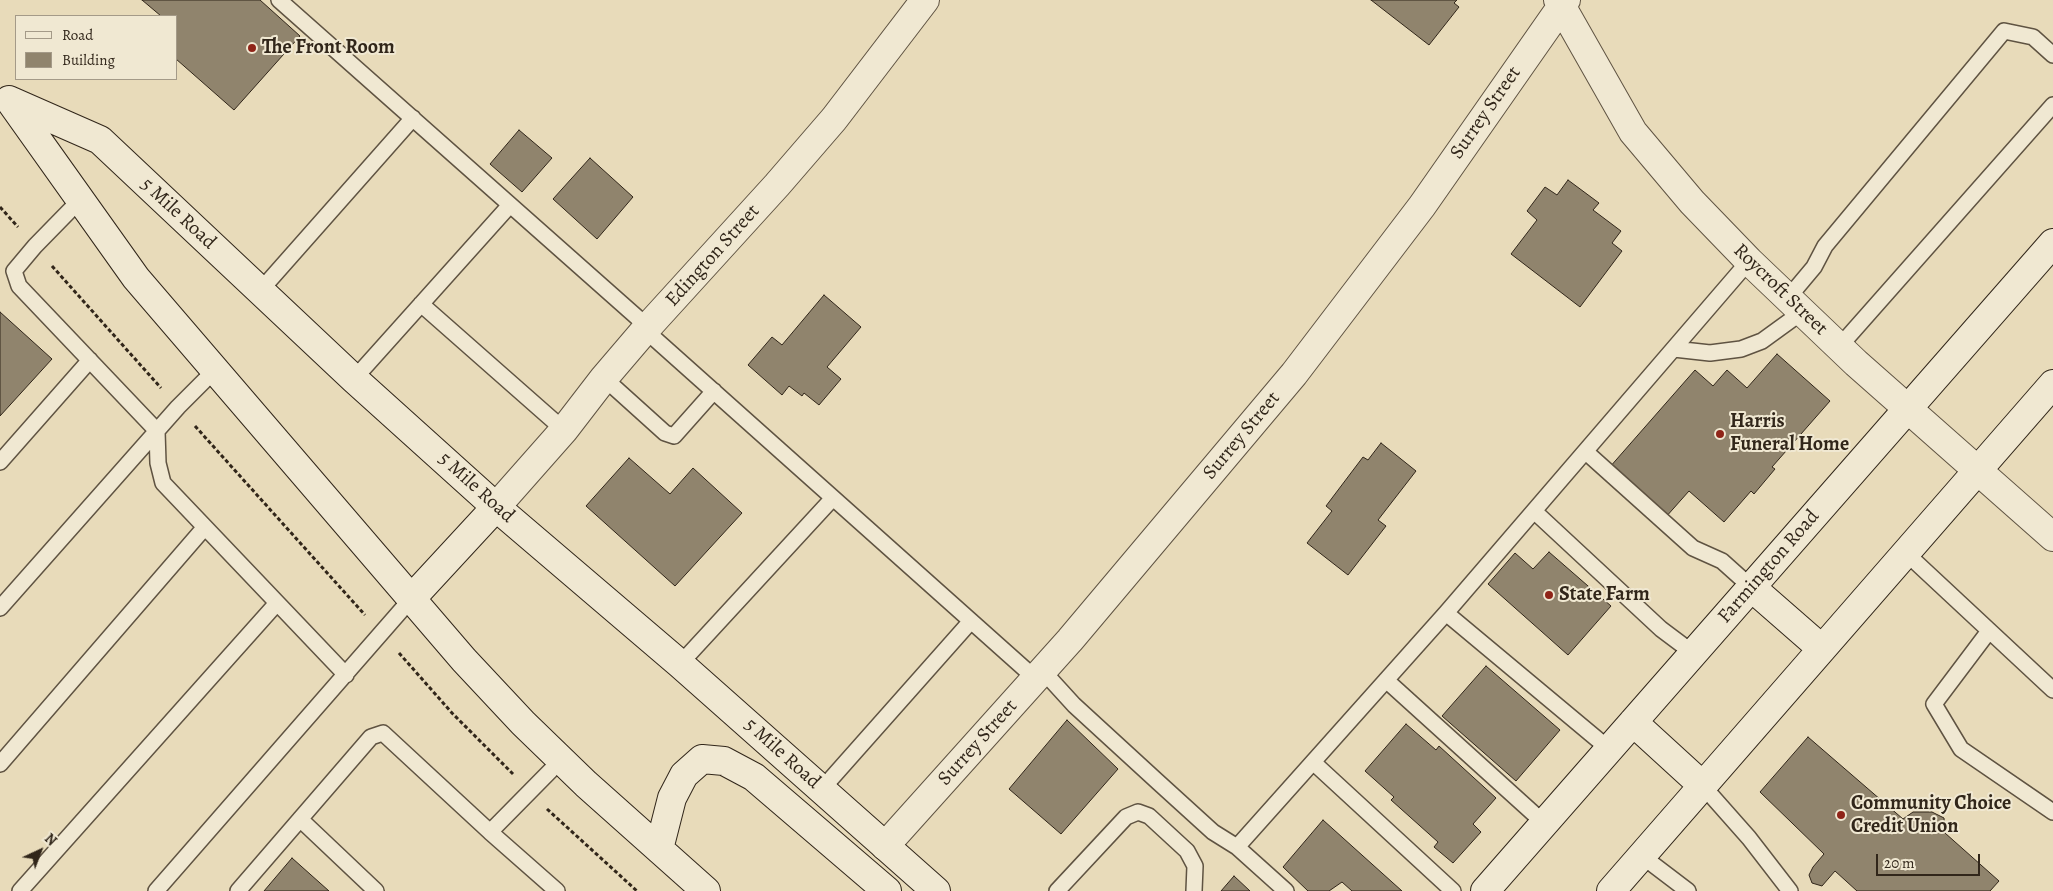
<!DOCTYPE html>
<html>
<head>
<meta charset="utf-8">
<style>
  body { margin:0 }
  #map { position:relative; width:2053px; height:891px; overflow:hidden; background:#e8dbba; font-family:Alegreya,serif }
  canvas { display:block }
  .legend { position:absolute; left:15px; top:15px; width:162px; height:65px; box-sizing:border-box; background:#f0e8d2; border:1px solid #a49a88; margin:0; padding:6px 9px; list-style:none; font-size:15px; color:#31261a }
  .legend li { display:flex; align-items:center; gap:10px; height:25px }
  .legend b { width:25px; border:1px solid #a49a88 }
  .north { position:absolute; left:15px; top:826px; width:50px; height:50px; -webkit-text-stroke:4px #f0e8d2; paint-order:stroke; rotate:43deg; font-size:14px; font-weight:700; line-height:20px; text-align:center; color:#31261a }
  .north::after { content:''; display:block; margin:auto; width:18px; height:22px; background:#31261a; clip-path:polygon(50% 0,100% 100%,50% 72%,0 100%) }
  .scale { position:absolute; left:1876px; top:854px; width:104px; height:22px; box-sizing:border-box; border:2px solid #31261a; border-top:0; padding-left:6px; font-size:15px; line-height:18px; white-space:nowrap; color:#31261a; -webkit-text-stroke:4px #f0e8d2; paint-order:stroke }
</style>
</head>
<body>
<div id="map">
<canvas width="2053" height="891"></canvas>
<ul class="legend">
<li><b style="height:6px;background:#f0e8d2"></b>Road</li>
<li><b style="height:14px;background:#90846d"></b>Building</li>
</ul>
<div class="north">N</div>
<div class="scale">20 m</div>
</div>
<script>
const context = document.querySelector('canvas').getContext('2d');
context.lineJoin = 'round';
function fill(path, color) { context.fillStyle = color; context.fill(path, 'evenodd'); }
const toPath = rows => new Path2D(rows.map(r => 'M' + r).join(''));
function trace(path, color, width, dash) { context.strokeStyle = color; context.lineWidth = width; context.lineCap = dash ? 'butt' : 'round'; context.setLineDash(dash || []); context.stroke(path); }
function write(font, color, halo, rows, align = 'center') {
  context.font = font + ' Alegreya,serif'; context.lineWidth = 4; context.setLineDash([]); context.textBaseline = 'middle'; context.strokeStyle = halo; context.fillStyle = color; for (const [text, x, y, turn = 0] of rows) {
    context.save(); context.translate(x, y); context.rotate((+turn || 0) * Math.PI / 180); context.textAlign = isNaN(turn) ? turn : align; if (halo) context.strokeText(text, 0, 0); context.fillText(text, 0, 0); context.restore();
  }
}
const building = toPath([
  [142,0,260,0,300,36,234,110,176,59,176,16,161,16,142,0],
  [1371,0,1457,0,1454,3,1459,7,1429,45,1371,0],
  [519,130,552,158,522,192,490,164,519,130],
  [590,158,633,197,597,239,553,199,590,158],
  [1568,180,1599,203,1593,210,1621,231,1612,243,1622,251,1580,307,1511,254,1537,220,1527,211,1545,187,1557,195,1568,180],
  [824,295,861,327,827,367,841,379,819,405,804,393,802,396,789,386,782,395,748,365,772,337,782,345,824,295],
  [0,312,52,359,0,416,0,312],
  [1777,354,1830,401,1772,467,1775,469,1754,494,1751,491,1724,522,1689,491,1665,518,1609,468,1695,370,1713,386,1727,370,1747,388,1777,354],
  [1381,443,1416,471,1378,520,1386,526,1348,575,1307,543,1332,511,1326,506,1363,457,1368,460,1381,443],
  [629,458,670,494,693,468,742,513,675,586,586,506,629,458],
  [1549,552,1611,606,1568,655,1488,584,1515,553,1533,569,1549,552],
  [1486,666,1560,730,1516,781,1442,716,1486,666],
  [1067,720,1118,769,1061,834,1009,789,1067,720],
  [1406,724,1436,750,1439,746,1496,798,1473,824,1481,832,1453,863,1434,847,1438,842,1391,800,1394,797,1365,771,1406,724],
  [1808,737,1903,819,1913,812,1932,812,1944,818,1945,833,1999,881,1990,891,1857,891,1835,871,1822,886,1812,883,1809,875,1813,867,1824,854,1760,792,1808,737],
  [1323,820,1402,891,1352,891,1342,882,1329,891,1308,891,1283,867,1323,820],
  [292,858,329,891,264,891,292,858],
  [1234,876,1250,891,1221,891,1234,876]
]);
fill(building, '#90846d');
trace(building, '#31261a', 1);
const service = toPath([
  [279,0,648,327],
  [80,200,35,246,14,271,19,286,157,431,158,463,163,483,346,675],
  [260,291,413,118],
  [1788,298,1814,267,1825,246,2004,31,2033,37,2053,55],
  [421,304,564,430],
  [645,330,1036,679],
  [1839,347,2053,105],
  [1674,349,1710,353,1741,349,1762,341,1802,312],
  [604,378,665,433,674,436,714,391],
  [354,379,510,205],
  [1586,452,1693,548,1722,561,1751,587],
  [0,462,90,360],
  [1534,511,1661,629,1693,653],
  [1906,553,2053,690],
  [0,608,178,407,215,370],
  [1446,613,1609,749],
  [1989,631,1934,704,1961,749,2053,812],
  [680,664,833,498],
  [1043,671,1074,705,1158,782,1213,832,1237,847,1286,891],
  [1386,680,1544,823],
  [1314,763,1453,891],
  [0,764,205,527],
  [1703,786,1749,838,1790,891],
  [822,789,971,621],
  [300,819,376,891],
  [490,832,557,891],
  [1237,847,1446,613,1749,261],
  [1642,856,1688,891],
  [20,891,277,603],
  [156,891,411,599],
  [238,891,371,737,383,733,490,832,561,760],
  [1057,891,1126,817,1138,812,1149,816,1187,851,1195,866,1194,891]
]);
const minor = toPath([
  [1558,0,1633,132,1692,202,1749,261,1856,363,2053,537],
  [496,507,564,430,604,378,645,330,777,185,834,119,925,0],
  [885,846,1070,640,1294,374,1422,206,1566,0]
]);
const secondary = toPath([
  [9,100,100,140,354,379,496,507,680,664,936,891],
  [10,101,136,278,464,660,523,723,586,784,706,891],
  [1751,587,1822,649],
  [411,599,496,507],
  [1633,722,1703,786],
  [659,849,672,798,684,775,702,759,724,761,754,777,887,891],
  [1485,891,2053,243],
  [1611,891,2053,384]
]);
trace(service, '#5f5342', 18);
trace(minor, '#5f5342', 30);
trace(secondary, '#31261a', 30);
trace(toPath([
  [0,207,18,227],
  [52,266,161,388],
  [195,426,365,615],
  [399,653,452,713,513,774],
  [547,809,637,891]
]), '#31261a', 3, [4, 2.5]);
trace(service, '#f0e8d2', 15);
trace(minor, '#f0e8d2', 28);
trace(secondary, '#f0e8d2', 28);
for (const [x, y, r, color] of [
  [252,48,5,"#8f2418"],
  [1720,434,5,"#8f2418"],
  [1549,595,5,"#8f2418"],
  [1841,815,5,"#8f2418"]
]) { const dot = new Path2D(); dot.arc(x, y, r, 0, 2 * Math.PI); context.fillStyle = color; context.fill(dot); trace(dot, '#f0e8d2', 2); }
write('bold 20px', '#31261a', '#f0e8d2', [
  ["The Front Room",262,48],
  ["Harris",1730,422],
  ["Funeral Home",1730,445],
  ["State Farm",1559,595],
  ["Community Choice",1851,804],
  ["Credit Union",1851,827]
], 'left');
write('20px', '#31261a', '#f0e8d2', [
  ["Surrey Street",1486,113,-55],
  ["5 Mile Road",178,214,43],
  ["Edington Street",713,256,-48],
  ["Roycroft Street",1780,290,44],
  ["Surrey Street",1242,436,-50],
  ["5 Mile Road",476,488,42],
  ["Farmington Road",1769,567,-49],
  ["Surrey Street",978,743,-48],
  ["5 Mile Road",782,754,42]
]);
</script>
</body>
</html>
